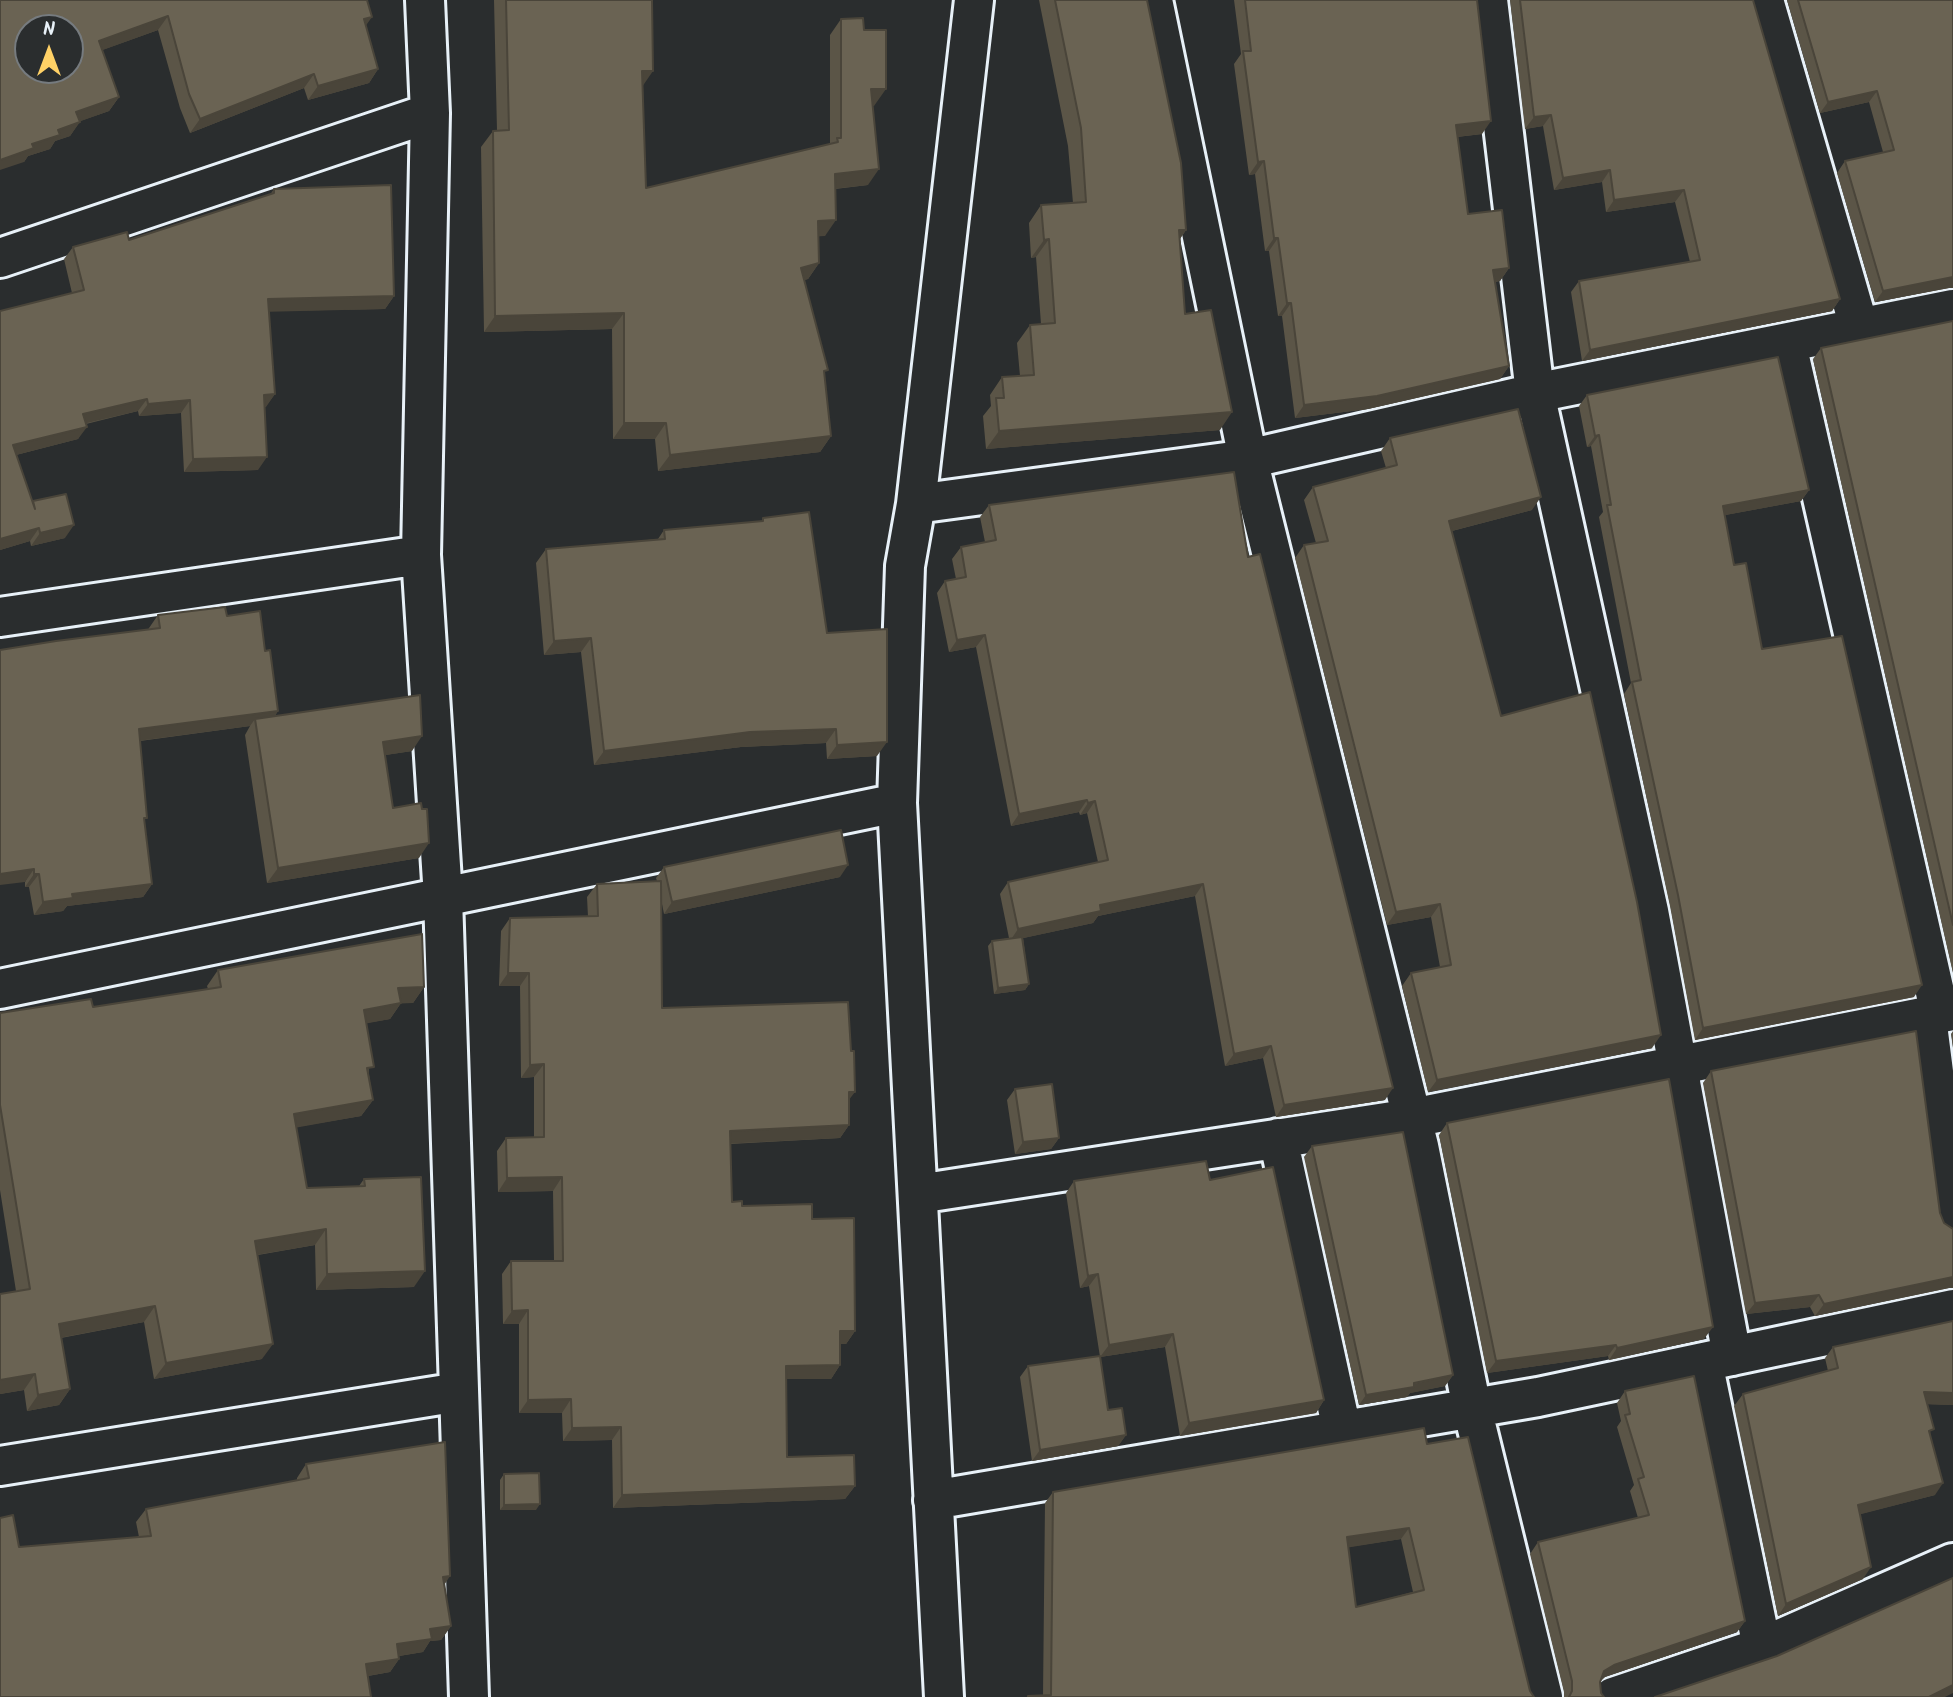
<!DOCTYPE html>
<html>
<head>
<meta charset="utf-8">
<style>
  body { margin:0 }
  #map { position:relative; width:1953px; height:1697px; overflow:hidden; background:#2a2d2e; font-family:Kalam,sans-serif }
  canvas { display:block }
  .north { position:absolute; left:14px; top:14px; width:70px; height:70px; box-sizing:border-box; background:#2a2d2e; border:2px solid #767b7f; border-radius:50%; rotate:0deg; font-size:19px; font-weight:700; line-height:28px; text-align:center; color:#e8f1f8 }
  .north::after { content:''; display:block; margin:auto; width:24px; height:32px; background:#ffd166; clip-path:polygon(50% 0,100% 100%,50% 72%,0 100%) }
</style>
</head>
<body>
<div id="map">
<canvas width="1953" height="1697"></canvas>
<div class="north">N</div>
</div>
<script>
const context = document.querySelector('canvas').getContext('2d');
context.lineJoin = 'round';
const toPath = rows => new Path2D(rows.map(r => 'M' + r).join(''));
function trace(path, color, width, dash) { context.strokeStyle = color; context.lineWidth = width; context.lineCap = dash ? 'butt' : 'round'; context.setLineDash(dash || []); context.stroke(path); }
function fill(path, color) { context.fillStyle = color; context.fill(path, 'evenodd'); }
const minor = toPath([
  [425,0,430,113,421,555,443,897,469,1697],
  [1153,0,1248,459,1419,1146,1472,1408,1543,1697],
  [1488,0,1535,393,1649,911,1732,1356],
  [1764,0,1860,330],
  [0,258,430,113],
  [1787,344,1940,1014],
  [916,504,1248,459,1535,393,1953,309],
  [0,617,421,555],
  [0,989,897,803],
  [1927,1017,1953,1221],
  [1278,1138,1342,1430],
  [918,1194,1412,1118,1953,1011],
  [1703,1362,1762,1647],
  [0,1466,459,1392],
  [933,1500,1538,1397,1953,1309],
  [944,1697,897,803,905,566,916,504,974,0],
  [1613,1697,1762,1647,1953,1563]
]);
trace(minor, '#e8f1f8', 44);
trace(minor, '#2a2d2e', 38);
fill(toPath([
  [0,0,366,26,378,69,369,83,308,100,304,88,190,133,180,108,158,30,102,50,119,97,109,111,80,121,70,136,55,141,50,149,28,156,24,162],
  [494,0,652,0,643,86,646,188,830,144,830,35,841,19,874,106,872,106,868,185,835,189,825,236,818,236,819,263,808,279,804,280,824,375,831,436,820,452,658,471,655,439,613,439,612,329,484,332,481,147,493,131,497,131],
  [1039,0,1147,0,1186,230,1180,239,1185,314,1220,430,986,449,983,416,991,406,990,395,1002,377,1020,376,1017,343,1030,325,1041,324,1036,257,1031,258,1029,223,1041,205,1073,203,1068,146],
  [1234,0,1477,0,1482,134,1457,137,1468,214,1509,268,1500,281,1495,282,1509,366,1500,379,1368,409,1295,418,1282,316,1278,316,1269,251,1265,251,1255,174,1249,175,1234,64,1241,54],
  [1510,0,1753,0,1840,299,1832,311,1582,361,1571,292,1579,281,1690,262,1675,202,1606,212,1602,182,1554,190,1543,126,1525,129],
  [1787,0,1953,0,1949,288,1875,302,1837,173,1845,161,1883,152,1869,102,1820,113],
  [274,189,394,296,385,309,269,311,275,394,265,407,258,470,184,472,181,413,139,416,138,411,86,424,78,439,16,455,32,502,65,538,31,546,30,541,0,550,0,311,72,293,64,259,73,247,129,240,270,195],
  [1953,321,1953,973,1813,359,1821,348],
  [1587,395,1809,490,1801,501,1725,515,1734,565,1762,649,1914,997,1695,1040,1670,906,1624,694,1631,683,1599,517,1603,512,1591,446,1587,447,1579,406],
  [1390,438,1532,510,1452,531,1501,716,1652,1048,1428,1092,1402,986,1411,973,1440,967,1431,917,1387,925,1295,558,1304,545,1316,543,1304,500,1313,487,1386,468,1381,451],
  [989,505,1248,557,1385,1100,1276,1117,1263,1058,1225,1066,1195,896,1098,916,1093,923,1023,938,1029,984,1025,990,994,994,988,946,992,941,1009,938,1000,894,1008,882,1098,862,1087,813,1080,815,1079,812,1011,826,976,647,949,652,937,593,945,581,956,579,952,559,961,547,985,542,980,517],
  [763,518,827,633,877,756,827,759,826,743,741,747,594,765,581,652,544,655,536,563,546,549,658,539,664,530,761,522],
  [158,615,227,616,265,651,278,711,274,717,412,751,385,755,393,808,419,858,267,883,245,735,250,726,140,741,144,823,152,884,143,897,67,906,63,911,34,915,29,887,25,887,25,882,149,628],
  [664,867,840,877,664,914,661,899,662,1008,849,1100,849,1125,840,1138,730,1144,732,1202,742,1206,812,1219,855,1331,846,1344,840,1344,840,1365,831,1379,786,1379,787,1457,855,1486,845,1499,613,1508,612,1440,563,1441,562,1413,519,1413,519,1324,503,1324,502,1274,511,1261,554,1261,553,1191,498,1192,497,1151,506,1138,534,1137,534,1077,521,1078,520,986,499,986,501,931,510,918,588,917,587,897,597,884,657,881,656,878],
  [218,970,424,987,413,1003,401,1003,390,1019,366,1023,369,1075,373,1100,361,1116,296,1127,307,1188,359,1186,364,1179,414,1287,316,1290,315,1245,258,1255,262,1359,154,1379,144,1322,61,1338,70,1389,59,1405,27,1411,24,1390,0,1394,0,1294,16,1291,0,1190,0,1013,93,1007,208,989,207,986],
  [1953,1031,1953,1048,1951,1034],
  [1711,1071,1940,1213,1944,1223,1953,1229,1953,1288,1949,1288,1815,1316,1810,1307,1746,1314,1703,1083],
  [1015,1089,1059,1138,1051,1149,1015,1154,1007,1100],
  [1447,1123,1704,1339,1609,1360,1608,1356,1487,1373,1439,1135],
  [1312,1146,1453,1375,1445,1386,1410,1393,1407,1397,1359,1405,1304,1157],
  [1210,1180,1324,1400,1316,1413,1180,1436,1165,1347,1100,1357,1089,1286,1080,1288,1066,1193,1074,1181],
  [1833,1347,1953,1405,1928,1404,1935,1495,1860,1514,1863,1579,1778,1616,1734,1406,1743,1394,1828,1371,1825,1358],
  [1028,1366,1108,1410,1126,1435,1118,1446,1032,1461,1020,1377],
  [1625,1391,1745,1621,1737,1632,1605,1677,1600,1682,1601,1693,1604,1697,1564,1697,1564,1692,1530,1554,1538,1542,1638,1518,1630,1491,1634,1485,1617,1427,1621,1421,1617,1403],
  [1427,1444,1530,1691,1534,1697,1028,1697,1043,1695,1045,1503,1053,1492],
  [1401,1539,1413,1592,1356,1607,1348,1547],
  [306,1464,444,1585,451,1626,441,1640,430,1641,423,1652,399,1656,399,1659,390,1672,368,1676,19,1547,139,1537,136,1522,146,1509,297,1480,297,1478],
  [504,1474,536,1510,500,1510,500,1480]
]), '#5b5547');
fill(toPath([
  [168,16,158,30,89,55,99,41],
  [372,17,362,31,364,19],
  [378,69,369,83,308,100,318,86],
  [642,71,653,71,642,87],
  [314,74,304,88,190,133,200,119],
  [871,89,886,89,874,106,859,106],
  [1877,91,1869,102,1820,113,1828,102],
  [119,97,109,111,67,126,76,112],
  [1551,115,1543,126,1525,129,1534,117],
  [1491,121,1482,134,1447,138,1456,125],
  [80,122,70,136,55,141,50,149,28,156,24,162,0,170,0,160,58,130],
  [1264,161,1255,174,1249,175,1258,162],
  [879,169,868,185,823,190,835,174],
  [1610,170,1602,182,1554,190,1563,178],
  [1684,190,1675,202,1606,212,1614,200],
  [836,220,825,236,807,237,818,221],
  [1179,230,1186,230,1173,248],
  [1274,238,1278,238,1269,251,1265,251],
  [1049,239,1036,257,1031,258,1044,240],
  [819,263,808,279,789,284,801,268],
  [1509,268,1500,281,1484,283,1493,270],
  [1953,277,1953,288,1949,288,1875,302,1883,291],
  [394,296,385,309,259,312,268,299],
  [1840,299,1832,311,1582,361,1590,350],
  [1287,303,1291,303,1282,316,1278,316],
  [624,313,612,329,484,332,495,316],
  [1509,366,1500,379,1368,409,1295,418,1304,405],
  [275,394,266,407,256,407,264,395],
  [147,399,138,411,74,426,83,414],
  [190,400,181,413,139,416,148,404],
  [1232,412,1220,430,986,449,999,431],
  [624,423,666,423,655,439,613,439],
  [87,427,78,439,4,458,13,445],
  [1599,435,1591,446,1587,447,1595,436],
  [831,436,820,452,658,471,670,455],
  [267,457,258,470,184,472,193,459],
  [1809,490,1801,501,1715,517,1723,506],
  [1541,497,1532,510,1440,534,1449,521],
  [74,525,65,538,31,546,40,533],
  [39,528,30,541,0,550,0,539],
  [985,635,976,647,949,652,957,640],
  [591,638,581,652,544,655,554,641],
  [278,711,269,724,255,719,250,726,130,742,139,729],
  [836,729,826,743,741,747,594,765,604,751,750,732],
  [422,736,412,751,373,757,383,742],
  [887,742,877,756,827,759,837,745],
  [1087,800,1079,812,1011,826,1019,814],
  [1095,801,1087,813,1080,815,1088,803],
  [429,843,419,858,267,883,278,868],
  [848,865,840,877,664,914,672,902],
  [34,869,25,882,0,885,0,874],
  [34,874,39,874,29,887,25,887],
  [152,884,143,897,67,906,63,911,34,915,43,902,72,894],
  [1203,884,1195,896,1098,916,1093,923,1010,941,1018,929,1100,905],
  [1440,904,1431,917,1387,925,1396,912],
  [508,973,529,973,520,986,499,986],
  [1029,984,1025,990,994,994,998,988],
  [1922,985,1914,997,1695,1040,1703,1028],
  [424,987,413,1003,387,1004,398,988],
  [401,1003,390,1019,353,1026,364,1010],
  [1661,1035,1652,1048,1428,1092,1437,1080],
  [1271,1046,1263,1058,1225,1066,1234,1054],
  [544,1064,534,1077,521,1078,530,1065],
  [1393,1088,1385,1100,1276,1117,1284,1105],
  [849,1092,855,1092,845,1105],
  [373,1100,361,1116,283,1130,294,1114],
  [849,1125,840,1138,721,1144,730,1131],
  [1059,1138,1051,1149,1015,1154,1023,1142],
  [562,1177,553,1191,498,1192,507,1178],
  [326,1229,315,1245,244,1257,255,1241],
  [425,1271,414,1287,316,1290,327,1274],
  [1098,1274,1089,1286,1080,1288,1088,1276],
  [1953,1277,1953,1288,1949,1288,1815,1316,1824,1304],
  [1819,1295,1810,1307,1746,1314,1755,1303],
  [155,1306,144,1322,48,1340,59,1324],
  [528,1310,519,1324,503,1324,512,1311],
  [1713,1327,1704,1339,1609,1360,1617,1348],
  [840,1331,855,1331,846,1344,831,1344],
  [1173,1334,1165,1347,1100,1357,1109,1345],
  [273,1344,262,1359,154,1379,166,1363],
  [1616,1345,1608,1356,1487,1373,1496,1361],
  [840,1365,831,1379,776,1379,786,1366],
  [35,1374,24,1390,0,1394,0,1380],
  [1453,1375,1445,1386,1410,1393,1407,1397,1359,1405,1366,1395],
  [70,1389,59,1405,27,1411,38,1395],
  [1924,1392,1953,1393,1953,1405,1916,1404],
  [571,1399,562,1413,519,1413,528,1400],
  [1324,1400,1316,1413,1180,1436,1189,1423],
  [621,1427,612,1440,563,1441,572,1428],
  [1126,1435,1118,1446,1032,1461,1040,1450],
  [1943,1483,1935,1495,1850,1517,1858,1505],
  [855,1486,845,1499,613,1508,622,1495],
  [540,1504,536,1510,500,1510,504,1505],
  [1409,1528,1401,1539,1339,1549,1347,1537],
  [1871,1567,1863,1579,1778,1616,1786,1604],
  [450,1576,441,1590,443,1577],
  [1745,1621,1737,1632,1605,1677,1596,1683,1604,1671,1614,1665],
  [451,1626,441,1640,430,1641,423,1652,387,1658,397,1644,430,1629],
  [399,1659,390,1672,356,1678,366,1664],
  [1953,1685,1953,1693,1945,1697,1929,1697]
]), '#4a453a');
const building = toPath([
  [0,0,367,0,372,17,364,19,378,69,318,86,314,74,200,119,189,94,168,16,99,41,119,97,76,112,80,122,58,130,60,135,32,144,34,148,0,160,0,0],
  [28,28,70,28,70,70,28,70,28,28],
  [506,0,652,0,653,71,642,71,646,188,838,142,837,138,841,138,841,19,863,18,864,30,886,30,886,89,871,89,879,169,835,174,836,220,818,221,819,263,801,268,828,370,824,371,831,436,670,455,666,423,624,423,624,313,495,316,493,131,509,130,506,0],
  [1055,0,1147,0,1181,163,1186,230,1179,230,1185,314,1211,310,1232,412,999,431,996,398,1004,398,1002,377,1034,375,1030,325,1055,323,1049,239,1044,240,1041,205,1086,202,1081,128,1055,0],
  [1245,0,1477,0,1491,121,1456,125,1468,214,1502,210,1509,268,1493,270,1509,366,1377,396,1304,405,1291,303,1287,303,1278,238,1274,238,1264,161,1258,162,1243,51,1251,51,1245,0],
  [1520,0,1753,0,1840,299,1590,350,1579,281,1700,260,1684,190,1614,200,1610,170,1563,178,1551,115,1534,117,1520,0],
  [1798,0,1953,0,1953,277,1883,291,1845,161,1894,150,1877,91,1828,102,1798,0],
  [391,185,394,296,268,299,275,394,264,395,267,457,193,459,190,400,148,404,147,399,83,414,87,427,13,445,35,509,33,501,66,494,74,525,40,533,39,528,0,539,0,311,84,290,73,247,127,232,129,240,274,193,274,189,391,185],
  [1953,321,1953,925,1821,348,1953,321],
  [1778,357,1809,490,1723,506,1734,565,1746,563,1762,649,1842,636,1922,985,1703,1028,1678,895,1632,682,1641,680,1607,505,1611,505,1599,435,1595,436,1587,395,1778,357],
  [1518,409,1541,497,1449,521,1501,716,1590,692,1637,902,1661,1035,1437,1080,1411,973,1451,965,1440,904,1396,912,1304,545,1328,541,1313,487,1397,465,1390,438,1518,409],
  [1234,472,1248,557,1260,554,1393,1088,1284,1105,1271,1046,1234,1054,1203,884,1100,905,1101,911,1018,929,1008,882,1108,860,1095,801,1088,803,1087,800,1019,814,985,635,957,640,945,581,966,577,961,547,996,540,989,505,1234,472],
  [809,512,827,633,887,629,887,742,837,745,836,729,750,732,604,751,591,638,554,641,546,549,665,539,664,530,763,521,763,518,809,512],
  [225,607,227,616,260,611,265,651,270,650,278,711,139,729,147,818,144,818,152,884,72,894,73,898,43,902,39,874,34,874,34,869,0,874,0,650,56,641,160,628,158,615,225,607],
  [420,695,422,736,383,742,393,808,421,803,422,809,427,809,429,843,278,868,255,719,420,695],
  [841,830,848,865,672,902,664,867,841,830],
  [661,881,662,1008,848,1002,851,1051,854,1051,855,1092,849,1092,849,1125,730,1131,732,1202,742,1201,742,1206,812,1204,812,1219,854,1218,855,1331,840,1331,840,1365,786,1366,787,1457,854,1455,855,1486,622,1495,621,1427,572,1428,571,1399,528,1400,528,1310,512,1311,511,1261,563,1261,562,1177,507,1178,506,1138,544,1137,544,1064,530,1065,529,973,508,973,510,918,598,916,597,884,661,881],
  [422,934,424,987,398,988,401,1003,364,1010,374,1067,367,1068,373,1100,294,1114,307,1188,365,1186,364,1179,421,1177,425,1271,327,1274,326,1229,255,1241,273,1344,166,1363,155,1306,59,1324,70,1389,38,1395,35,1374,0,1380,0,1294,30,1289,0,1105,0,1013,91,999,93,1007,221,987,218,970,422,934],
  [1022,937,1029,984,998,988,992,941,1022,937],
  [1916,1031,1940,1213,1944,1223,1953,1229,1953,1277,1824,1304,1819,1295,1755,1303,1711,1071,1916,1031],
  [1669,1079,1713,1327,1617,1348,1616,1345,1496,1361,1447,1123,1669,1079],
  [1052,1084,1059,1138,1023,1142,1015,1089,1052,1084],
  [1403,1132,1453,1375,1414,1383,1414,1387,1366,1395,1312,1146,1403,1132],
  [1206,1161,1210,1180,1273,1167,1324,1400,1189,1423,1173,1334,1109,1345,1098,1274,1088,1276,1074,1181,1206,1161],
  [1953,1321,1953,1393,1924,1392,1934,1429,1929,1431,1943,1483,1858,1505,1871,1567,1786,1604,1743,1394,1838,1368,1833,1347,1953,1321],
  [1100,1356,1108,1410,1122,1408,1126,1435,1040,1450,1028,1366,1100,1356],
  [1694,1376,1745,1621,1614,1665,1604,1671,1600,1682,1601,1693,1604,1697,1569,1697,1572,1691,1572,1681,1538,1542,1649,1515,1638,1479,1644,1477,1625,1415,1630,1414,1625,1391,1694,1376],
  [1424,1428,1427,1444,1468,1437,1530,1691,1534,1697,1028,1697,1028,1696,1051,1695,1053,1492,1424,1428],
  [1409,1528,1424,1590,1356,1607,1347,1537,1409,1528],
  [445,1442,450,1576,443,1577,451,1626,430,1629,432,1639,397,1644,399,1659,366,1664,371,1697,0,1697,0,1518,13,1515,19,1547,151,1536,146,1509,309,1478,306,1464,445,1442],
  [539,1473,540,1504,504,1505,504,1474,539,1473],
  [1953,1578,1953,1685,1929,1697,1655,1697,1777,1656,1953,1578]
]);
fill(building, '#6a6353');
trace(building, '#4a453a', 2);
</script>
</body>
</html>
